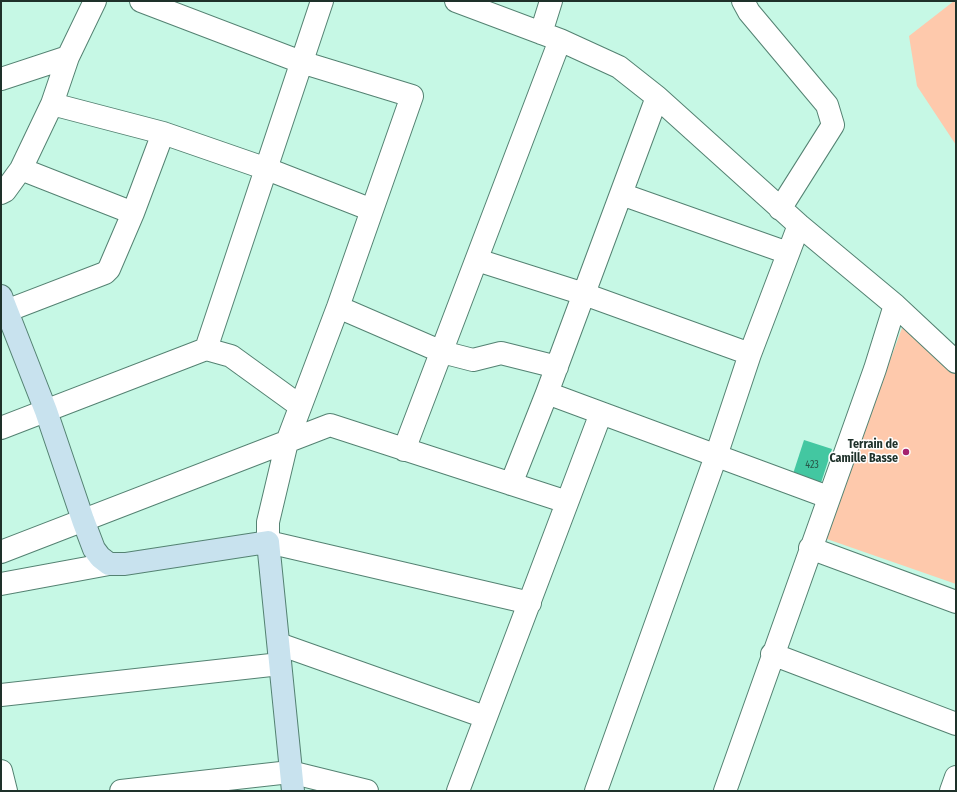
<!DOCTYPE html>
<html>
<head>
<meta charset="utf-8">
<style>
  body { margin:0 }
  #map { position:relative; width:957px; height:792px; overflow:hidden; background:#c6f8e5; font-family:"Fira Sans Condensed",sans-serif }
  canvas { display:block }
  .frame { position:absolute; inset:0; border:2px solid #1e312a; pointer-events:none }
</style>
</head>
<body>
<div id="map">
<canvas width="957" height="792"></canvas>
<div class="frame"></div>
</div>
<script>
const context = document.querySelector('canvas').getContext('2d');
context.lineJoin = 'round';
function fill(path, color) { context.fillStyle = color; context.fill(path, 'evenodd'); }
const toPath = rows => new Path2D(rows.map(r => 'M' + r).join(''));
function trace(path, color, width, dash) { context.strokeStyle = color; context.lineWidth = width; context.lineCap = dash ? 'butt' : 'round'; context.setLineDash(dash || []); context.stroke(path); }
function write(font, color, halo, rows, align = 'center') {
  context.font = font + ' "Fira Sans Condensed",sans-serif'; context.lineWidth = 3; context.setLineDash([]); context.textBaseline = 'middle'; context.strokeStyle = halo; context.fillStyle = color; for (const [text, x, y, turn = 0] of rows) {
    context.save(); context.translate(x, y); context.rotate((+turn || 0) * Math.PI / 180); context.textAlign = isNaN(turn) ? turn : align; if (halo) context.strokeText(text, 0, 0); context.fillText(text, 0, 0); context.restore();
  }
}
fill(toPath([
  [954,1,956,1,956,145,917,86,909,36],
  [905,320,956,366,956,584,824,538]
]), '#fec9ac');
fill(toPath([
  [804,440,832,449,819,489,791,480]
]), '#43c7a1');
const street = toPath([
  [141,1,301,62,412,96,338,307,287,442,268,522,268,542,530,603],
  [456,1,560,40,619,67,657,97,799,225,895,305,956,362],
  [743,1,749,12,827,105,833,125,780,209],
  [541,33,551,1],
  [1,79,68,57],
  [52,104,163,133,267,169,372,210],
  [21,169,133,213],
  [1,193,5,191,21,169,52,104,68,57,95,1],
  [621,194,788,253],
  [477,260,584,294,750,354],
  [338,307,442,352,473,360,501,353,557,367],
  [1,313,105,273,109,269,133,213,163,133],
  [206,349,322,1],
  [547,393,828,497],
  [1,428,206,349,231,356,300,406],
  [404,450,560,40],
  [511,484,547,393,657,97],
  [810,548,956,602],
  [1,552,330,425,567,502],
  [1,584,109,564],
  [279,644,485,717],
  [772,654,956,724],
  [1,695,280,664],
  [1,771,6,791],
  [121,791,290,772,367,791],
  [458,791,601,413],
  [596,791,716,456,750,354,799,225],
  [725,791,875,369,895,305],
  [951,791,956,777]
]);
const secondary = toPath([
  [1,296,46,411,83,520,94,549,100,557,109,564,125,564,268,542,293,791]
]);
trace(street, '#548272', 24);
trace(secondary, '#548272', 24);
trace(street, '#fff', 22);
trace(secondary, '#c8e2ee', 22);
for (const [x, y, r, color] of [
  [906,452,4,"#a5226f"]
]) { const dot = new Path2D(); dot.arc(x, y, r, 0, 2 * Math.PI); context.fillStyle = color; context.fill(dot); trace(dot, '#fff', 1.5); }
write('10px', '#275648', null, [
  ["423",812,465]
]);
write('bold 12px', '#1e312a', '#fff', [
  ["Terrain de",898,445],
  ["Camille Basse",898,459]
], 'right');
</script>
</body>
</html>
